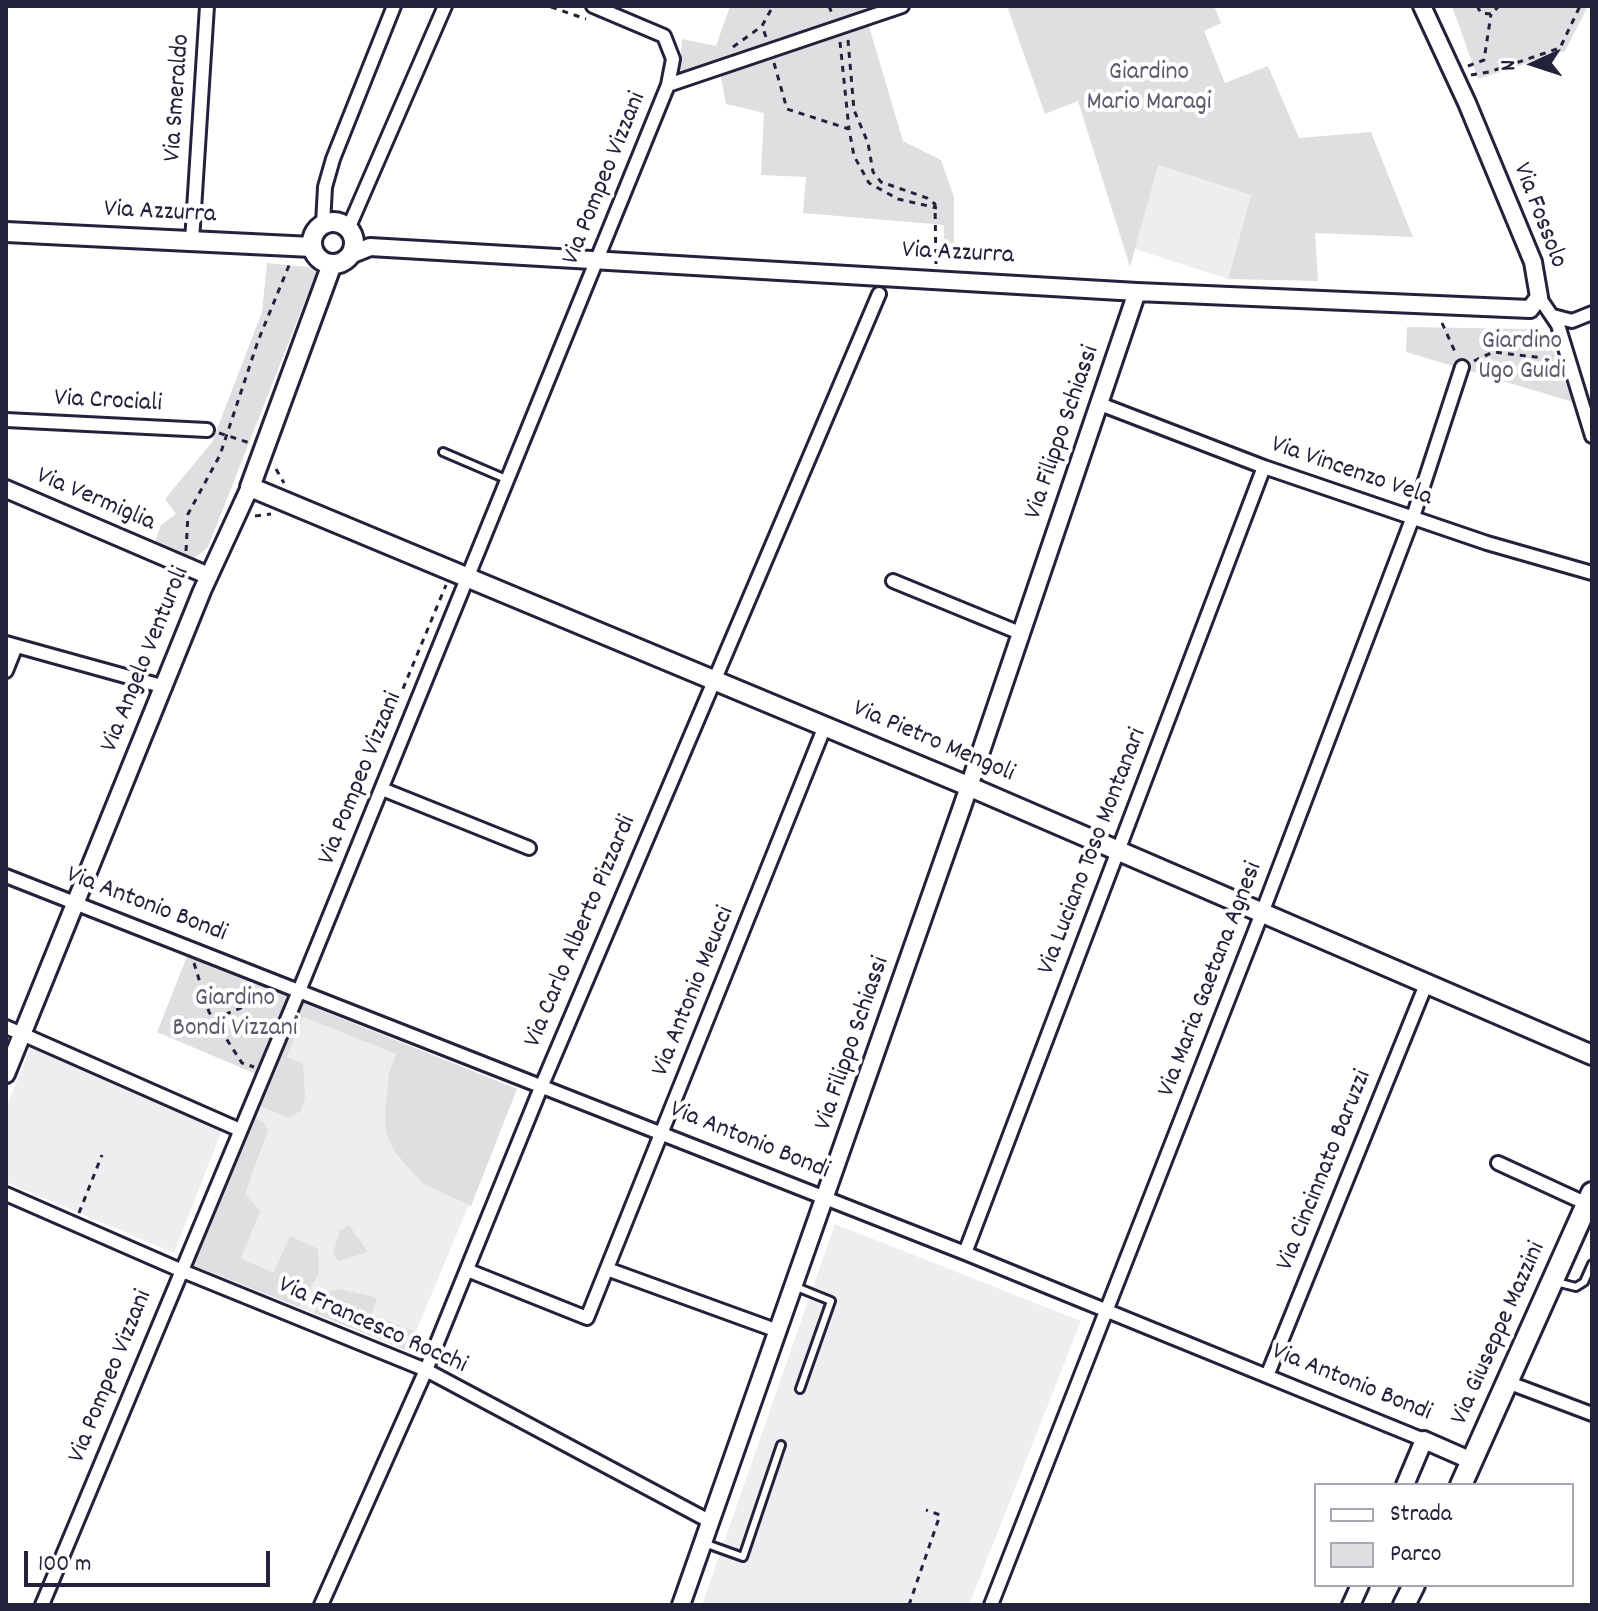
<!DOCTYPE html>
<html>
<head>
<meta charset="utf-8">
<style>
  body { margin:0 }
  #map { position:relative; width:1598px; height:1611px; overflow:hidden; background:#fff; font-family:Dekko,sans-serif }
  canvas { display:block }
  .frame { position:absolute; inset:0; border:8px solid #22223b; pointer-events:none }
  .legend { position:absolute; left:1314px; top:1483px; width:260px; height:104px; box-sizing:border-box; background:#fff; border:2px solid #a7a7b1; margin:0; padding:10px 14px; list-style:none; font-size:24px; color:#22223b }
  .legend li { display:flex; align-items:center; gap:16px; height:40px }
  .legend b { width:40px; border:2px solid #a7a7b1 }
  .north { position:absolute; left:1494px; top:24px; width:80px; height:80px; -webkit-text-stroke:6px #fff; paint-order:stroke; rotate:267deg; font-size:22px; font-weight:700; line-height:32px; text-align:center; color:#22223b }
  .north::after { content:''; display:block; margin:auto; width:28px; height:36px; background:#22223b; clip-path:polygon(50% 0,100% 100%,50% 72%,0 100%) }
  .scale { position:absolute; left:24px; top:1551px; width:246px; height:36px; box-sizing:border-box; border:4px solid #22223b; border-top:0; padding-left:10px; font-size:24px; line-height:28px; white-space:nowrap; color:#22223b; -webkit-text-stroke:6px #fff; paint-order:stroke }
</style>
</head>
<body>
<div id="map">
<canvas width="1598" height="1611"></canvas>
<div class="frame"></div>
<ul class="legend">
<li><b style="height:10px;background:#fff"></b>Strada</li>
<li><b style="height:22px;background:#dfdfe2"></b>Parco</li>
</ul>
<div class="north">N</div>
<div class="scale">100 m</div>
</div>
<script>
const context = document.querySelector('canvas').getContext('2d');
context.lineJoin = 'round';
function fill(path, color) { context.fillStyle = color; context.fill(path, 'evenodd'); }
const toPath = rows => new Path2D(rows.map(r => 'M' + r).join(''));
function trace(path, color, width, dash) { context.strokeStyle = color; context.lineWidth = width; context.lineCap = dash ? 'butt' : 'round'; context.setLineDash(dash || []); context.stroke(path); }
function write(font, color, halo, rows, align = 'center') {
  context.font = font + ' Dekko,sans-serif'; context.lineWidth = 8; context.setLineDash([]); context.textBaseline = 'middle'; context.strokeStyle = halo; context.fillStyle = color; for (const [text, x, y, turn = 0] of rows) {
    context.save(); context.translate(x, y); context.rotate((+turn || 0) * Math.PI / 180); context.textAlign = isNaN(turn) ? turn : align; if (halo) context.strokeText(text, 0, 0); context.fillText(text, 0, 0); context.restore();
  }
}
fill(toPath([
  [1157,165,1251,195,1228,279,1135,249],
  [298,1001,517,1089,408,1351,190,1264],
  [31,1046,222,1130,174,1253,6,1182,6,1108],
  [835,1224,1081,1321,969,1605,702,1605]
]), '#eeeef1');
fill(toPath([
  [730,6,863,6,903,141,941,160,954,197,954,260,944,260,944,225,803,213,806,177,761,175,764,113,726,104,721,77,678,87,682,39,716,46],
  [1007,6,1214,6,1221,23,1204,31,1225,83,1268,66,1299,138,1371,132,1413,237,1315,233,1318,281,1228,279,1251,195,1158,165,1130,267,1078,101,1045,114],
  [1452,6,1588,6,1565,51,1478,79],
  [267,263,318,268,208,547,187,564,152,550,161,525,176,514,165,499,212,442,262,312],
  [1407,327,1530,329,1550,343,1573,402,1406,352],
  [190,949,299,991,263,1077,157,1032],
  [298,1001,517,1089,471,1206,422,1183,395,1152,386,1132,385,1113,389,1073,396,1054,303,1017,287,1057,303,1064,305,1097,301,1111,288,1118,256,1104],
  [251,1116,264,1123,268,1130,245,1194,260,1211,241,1258,273,1273,290,1236,318,1249,319,1273,299,1307,190,1264],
  [349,1225,368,1252,338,1261,333,1253,340,1231],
  [338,1289,375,1297,377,1300,372,1314,416,1332,408,1351,314,1313,327,1292]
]), '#dfdfe2');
const service = toPath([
  [443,452,506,479],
  [1556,1282,1576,1287,1584,1282,1592,1264],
  [794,1286,831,1301,800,1389],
  [704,1543,743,1557,781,1445]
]);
const minor = toPath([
  [668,85,902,6],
  [323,224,325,187,333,159,394,6],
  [348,229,445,6],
  [192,241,207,6],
  [1539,297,1558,325,1592,436],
  [1553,316,1572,321,1592,313],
  [1100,404,1264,467,1487,543,1592,573],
  [6,420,207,430],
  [893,581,1020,633],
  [6,643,165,687],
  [6,671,16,646],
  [382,789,529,848],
  [6,876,965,1253,1424,1440],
  [6,1027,240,1130],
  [1498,1163,1587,1204],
  [6,1194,180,1270,426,1370,711,1522],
  [965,1253,1264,467],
  [607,1269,778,1331],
  [467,1270,587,1318,825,726],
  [1267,1376,1427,982],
  [1507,1382,1592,1414],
  [42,1605,299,991,668,85,673,59,664,36,593,6],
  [321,1605,426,1370,542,1085,879,294],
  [991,1605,1262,913,1413,517,1462,367]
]);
const tertiary = toPath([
  [350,255,370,247,1137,292,1530,309,1539,297,1533,262,1467,103,1422,6],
  [6,489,209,576],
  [6,1074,202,591,250,487],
  [1405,1485,1424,1440,1472,1461],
  [681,1605,962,807,1137,292],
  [1351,1605,1360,1585]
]);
const secondary = toPath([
  '312 243a21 21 0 1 1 42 0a21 21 0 1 1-42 0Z',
  [6,232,312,247],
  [332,264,250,487,968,786,1592,1055]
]);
const primary = toPath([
  [1461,1485,1592,1193],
  [1404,1605,1414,1585]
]);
trace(service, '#22223b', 12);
trace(minor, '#22223b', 18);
trace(tertiary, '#22223b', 22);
trace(secondary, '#22223b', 24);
trace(primary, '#22223b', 26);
trace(toPath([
  [829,6,833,16],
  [1477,6,1481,13,1491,14,1499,6],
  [551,7,586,19],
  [766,37,762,26,773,6],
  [848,40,854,110,868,143,873,172,881,182,927,198,935,204,936,264],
  [840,42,849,129],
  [733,47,762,26],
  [774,63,787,109,849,129,854,156,869,183,898,199,937,208],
  [1468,66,1484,60,1491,14],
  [1471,75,1489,72,1560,48,1580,6],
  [1442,323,1456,354],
  [1474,361,1493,352,1552,359],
  [219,433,250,443],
  [276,469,284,483],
  [255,516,271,514],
  [186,551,188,514,220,455,258,341,290,263],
  [334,855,446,585],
  [194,963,209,1012,242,1063,254,1067],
  [214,1019,273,995],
  [79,1213,102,1155],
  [909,1605,940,1515,926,1510]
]), '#22223b', 3, [6, 6]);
trace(service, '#fff', 6);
trace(minor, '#fff', 12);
trace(tertiary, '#fff', 16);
trace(secondary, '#fff', 18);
trace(primary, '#fff', 20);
write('26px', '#5b5b6d', '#fff', [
  ["Giardino",1149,74],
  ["Mario Maragi",1149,104],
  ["Giardino",1522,343],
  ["Ugo Guidi",1522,373],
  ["Giardino",235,1000],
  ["Bondi Vizzani",235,1030]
]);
write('26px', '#22223b', '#fff', [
  ["Via Smeraldo",179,98,-86],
  ["Via Pompeo Vizzani",606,179,-68],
  ["Via Azzurra",160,214,3],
  ["Via Fossolo",1538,216,69],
  ["Via Azzurra",958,255,3],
  ["Via Crociali",108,403,3],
  ["Via Filippo Schiassi",1064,433,-71],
  ["Via Vincenzo Vela",1351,473,19],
  ["Via Vermiglia",95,501,23],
  ["Via Angelo Venturoli",147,660,-68],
  ["Via Pietro Mengoli",933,743,23],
  ["Via Pompeo Vizzani",362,779,-68],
  ["Via Luciano Toso Montanari",1094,852,-69],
  ["Via Antonio Bondi",146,906,21],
  ["Via Carlo Alberto Pizzardi",582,932,-67],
  ["Via Maria Gaetana Agnesi",1212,980,-69],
  ["Via Antonio Meucci",695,992,-68],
  ["Via Filippo Schiassi",854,1044,-71],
  ["Via Antonio Bondi",749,1142,22],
  ["Via Cincinnato Baruzzi",1326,1171,-68],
  ["Via Francesco Rocchi",372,1327,24],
  ["Via Giuseppe Mazzini",1500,1334,-66],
  ["Via Pompeo Vizzani",112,1377,-68],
  ["Via Antonio Bondi",1351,1384,22]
]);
</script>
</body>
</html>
